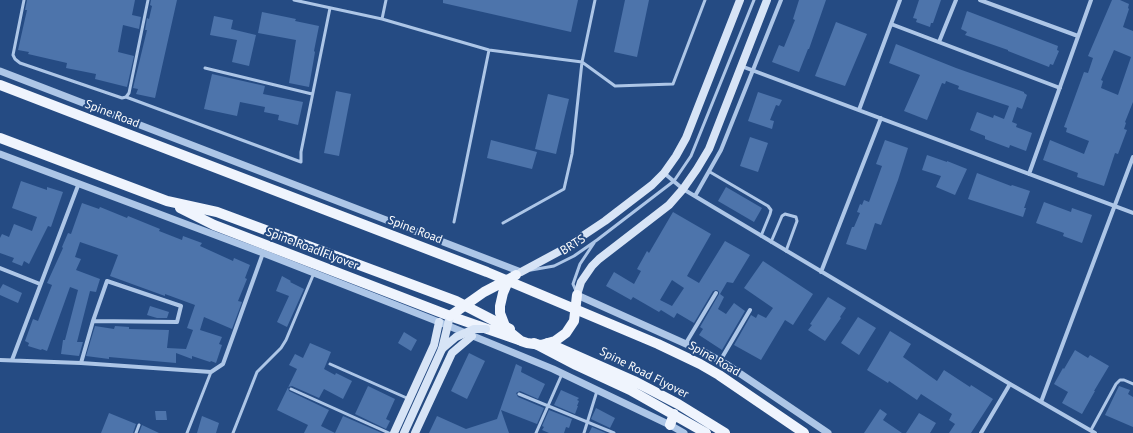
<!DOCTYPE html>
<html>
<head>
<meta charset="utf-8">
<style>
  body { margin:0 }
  canvas { display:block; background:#254b83 }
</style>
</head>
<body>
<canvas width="1133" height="433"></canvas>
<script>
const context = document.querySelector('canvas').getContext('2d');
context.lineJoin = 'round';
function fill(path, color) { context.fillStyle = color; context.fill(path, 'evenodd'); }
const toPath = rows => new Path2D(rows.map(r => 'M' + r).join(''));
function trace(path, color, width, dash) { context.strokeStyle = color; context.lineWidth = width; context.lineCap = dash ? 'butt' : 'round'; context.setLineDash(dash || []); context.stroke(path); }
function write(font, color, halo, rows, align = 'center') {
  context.font = font + ' "PT Sans",sans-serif'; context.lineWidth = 4; context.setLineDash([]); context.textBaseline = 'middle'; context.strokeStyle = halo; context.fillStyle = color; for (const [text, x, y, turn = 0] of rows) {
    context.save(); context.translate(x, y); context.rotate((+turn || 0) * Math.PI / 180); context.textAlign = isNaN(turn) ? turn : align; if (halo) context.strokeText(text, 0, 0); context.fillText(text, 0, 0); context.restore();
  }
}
fill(toPath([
  [27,0,135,0,132,15,141,17,139,29,123,25,118,52,134,56,127,87,95,79,96,74,66,68,67,63,28,54,29,52,18,50,27,10,25,10],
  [151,0,177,0,155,98,136,94,138,89,133,88,147,30,145,30,147,18,149,19,152,6,150,5],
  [443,0,578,0,571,32,443,3],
  [625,0,649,0,637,57,614,52],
  [799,0,826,0,809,49,808,49,799,72,772,62,779,45,784,47,795,20,793,19],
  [919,0,941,0,933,23,931,23,930,27,916,22,917,19,913,18],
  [1112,0,1120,0,1129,4,1128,8,1129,9,1123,27,1133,31,1133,102,1125,122,1126,123,1124,129,1127,130,1118,154,1115,153,1104,186,1077,177,1078,173,1043,160,1050,140,1084,154,1089,141,1066,132,1067,128,1064,127,1084,72,1088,73,1093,58,1088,56],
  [1114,50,1131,57,1118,95,1101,88,1103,81,1101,80],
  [967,11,1058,46,1057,50,1059,51,1053,65,1050,64,1049,67,1008,51,1008,50,965,35,967,32,961,29],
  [262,12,296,19,295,21,319,26,314,51,315,52,309,87,289,83,296,40,258,33],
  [214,16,233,20,231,29,256,35,249,66,232,62,237,40,210,35],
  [836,22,867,34,845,86,815,76],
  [896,44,956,68,1024,92,1024,93,1027,95,1022,109,1017,107,1012,122,1017,124,1016,127,1032,133,1026,151,1010,145,1009,148,985,139,985,136,970,130,977,112,993,118,994,115,1004,119,1009,106,958,89,959,86,946,81,945,84,942,83,927,120,904,111,920,75,889,63],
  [212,74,265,86,263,94,303,102,298,125,278,120,279,115,264,112,265,107,240,102,237,116,204,109],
  [336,91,351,94,339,156,324,153],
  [758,92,782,100,779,106,776,105,770,120,774,121,772,129,748,121],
  [548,94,569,99,556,154,535,149],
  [750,137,768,143,758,172,740,166],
  [491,140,537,152,532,169,487,158],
  [885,140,908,148,898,180,881,225,875,223,866,250,846,244,852,227,854,227,860,213,857,212,860,204,862,205,864,200,869,202,882,166,876,164],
  [927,155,947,162,947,161,967,169,955,195,936,187,941,176,922,170],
  [977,173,1011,186,1012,185,1030,191,1024,208,1026,208,1023,217,968,199],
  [21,181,47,190,47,187,63,192,51,227,48,226,29,264,24,261,22,266,12,262,14,258,0,253,0,238,2,234,9,237,14,224,32,231,37,217,12,208],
  [726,187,762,208,754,222,718,201],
  [1044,202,1071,212,1072,208,1092,215,1082,243,1063,236,1064,233,1036,223],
  [82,203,99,209,100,207,127,218,128,216,160,229,159,231,182,240,183,236,202,243,200,246,233,261,234,258,250,265,245,278,247,279,238,301,242,302,232,329,204,317,200,330,222,337,219,344,222,345,216,363,211,361,210,362,192,356,192,359,176,353,176,363,109,357,109,359,86,356,95,326,114,329,115,326,129,327,129,329,169,330,167,348,186,349,193,330,187,328,195,305,165,294,165,296,110,276,118,255,80,242,75,257,81,259,76,270,100,279,96,292,90,291,77,342,83,342,79,356,61,354,63,340,65,340,78,290,70,287,47,351,42,349,41,350,28,346,29,343,25,341,33,319,38,321,52,285,47,283,63,248,62,247,68,233,71,234],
  [673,212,711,234,687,276,699,283,725,241,750,255,733,283,727,282,720,294,724,297,718,309,726,314,734,303,745,311,722,350,699,335,703,329,700,327,719,294,719,292,717,290,713,291,694,323,677,313,674,318,661,310,659,312,633,297,631,300,606,286,614,272,634,284,641,271,637,269,647,251,649,253],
  [672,280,684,288,672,306,660,300],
  [763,261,813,294,793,325,785,320,761,360,734,345,751,315,756,318,758,314,766,318,773,308,744,288],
  [282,276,291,281,290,282,304,289,287,327,277,322,289,296,276,291],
  [3,284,22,293,18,303,0,295,0,289],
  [828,297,846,308,840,317,841,318,825,341,808,330,812,325,810,324],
  [150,306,169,312,167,318,157,318,147,315],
  [858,317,876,328,859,355,841,343],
  [890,331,911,344,903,357,937,381,944,370,970,387,971,385,993,399,971,433,949,433,955,424,949,420,952,414,921,394,917,400,889,381,888,383,867,370],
  [404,332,417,340,411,351,398,343],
  [310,343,331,352,324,369,335,375,336,373,352,381,343,399,324,389,319,398,292,386,288,387,289,391,329,410,321,426,335,433,343,416,382,433,304,433,308,425,277,410,297,369,289,365,295,354,303,358],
  [1075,350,1088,358,1090,355,1109,366,1094,391,1095,391,1082,414,1062,403,1068,392,1054,384,1063,368,1064,369],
  [469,353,485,361,467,399,451,391],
  [516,364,522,367,521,372,545,384,538,399,520,391,516,393,518,397,544,408,537,424,501,410,509,433,429,433,437,416,466,429,497,419],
  [368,386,395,399,386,419,390,421,386,429,355,414],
  [1119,386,1130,390,1128,394,1133,397,1133,427,1105,415],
  [561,390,579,398,577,400,579,401,577,406,578,406,575,414,554,405],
  [596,408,615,418,610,428,591,419],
  [880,409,887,414,883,420,902,433,864,433],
  [549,410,572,419,569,428,566,427,564,433,549,433,542,430,544,427,542,426],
  [155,411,166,411,167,420,156,420],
  [109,413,136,424,133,433,101,433],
  [919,413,936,423,930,433,906,433],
  [202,416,219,423,216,433,197,433],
  [142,425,159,433,139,433],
  [592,427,606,433,589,433]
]), '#4d74ab');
trace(toPath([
  [24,0,13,55,15,59,20,63,122,98,126,97,129,93,148,0],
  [294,0,382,19,489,50,582,62,595,0],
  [382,19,386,0],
  [582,62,615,86,673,84,705,0],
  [205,68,312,94],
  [126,97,301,162,301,152,330,8],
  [710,172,768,206,771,210,770,214,761,236],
  [454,222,489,50],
  [503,223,564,189,572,154,582,62],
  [771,242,782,216,785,214,796,217,797,221,786,251],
  [531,270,554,266,574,256,597,240,674,181,691,156,754,0],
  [576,291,573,284,580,264,594,243],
  [330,364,409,399],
  [291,389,389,433],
  [519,394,614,433],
  [1091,430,1116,384,1120,380,1124,380,1133,384],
  [136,433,139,425],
  [187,433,211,372],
  [233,433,257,372,281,348,286,340,314,273],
  [536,433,562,374],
  [584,433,597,391]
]), '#adc6e7', 3);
trace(toPath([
  [980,0,1078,36],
  [891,24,1060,88],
  [939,42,956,0],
  [741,66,1133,213],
  [859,110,900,0],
  [664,173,683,189,1010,384,1095,433],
  [1029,174,1091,0],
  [695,196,721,150,781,0],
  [0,268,40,284],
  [821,272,881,118],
  [686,343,716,293],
  [0,360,81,363,211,372,223,364,263,253],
  [12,360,79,183],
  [720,361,750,310],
  [81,363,93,321,107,281,181,306,177,322,93,321],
  [1041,402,1133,157],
  [981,433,1010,384]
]), '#adc6e7', 4);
trace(toPath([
  [0,71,521,272],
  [0,154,263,253,439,322,553,369,670,425,684,433],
  [577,295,706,353,726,364,828,433]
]), '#adc6e7', 7);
trace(toPath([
  [521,272,560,251,605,221,652,185,664,173,676,156,686,138,740,0],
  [577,295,581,282,592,266,599,259,669,205,683,189,697,169,709,149,767,0],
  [394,433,434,345,439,322],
  [404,433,442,349],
  [415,433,452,353,472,336]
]), '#d7e4f6', 8);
trace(toPath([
  [0,85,487,272,658,344,700,364,719,375,804,433],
  [0,138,167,201,217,212,456,301,510,329],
  [180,208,214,225,450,316,519,340],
  [534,343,576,365,630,390,706,433],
  [548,343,634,381,678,404,725,433],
  [670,425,674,414]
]), '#eff4fd', 10);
trace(toPath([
  [442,349,456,337,474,329,486,329],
  [442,349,450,316]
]), '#d7e4f6', 8);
trace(toPath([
  [516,275,509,279,503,293,500,306,500,313,505,326,510,332,521,341,527,343,541,345,555,341,566,333,574,321,577,295],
  [450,316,484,292,509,279]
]), '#eff4fd', 10);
write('12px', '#fff', '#254b83', [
  ["Spine Road",112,114,21],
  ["Spine Road",415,230,21],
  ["BRTS",573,245,-32],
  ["Spine Road Flyover",312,249,21],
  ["Spine Road",714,359,30],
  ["Spine Road Flyover",644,373,27]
]);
</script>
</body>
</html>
